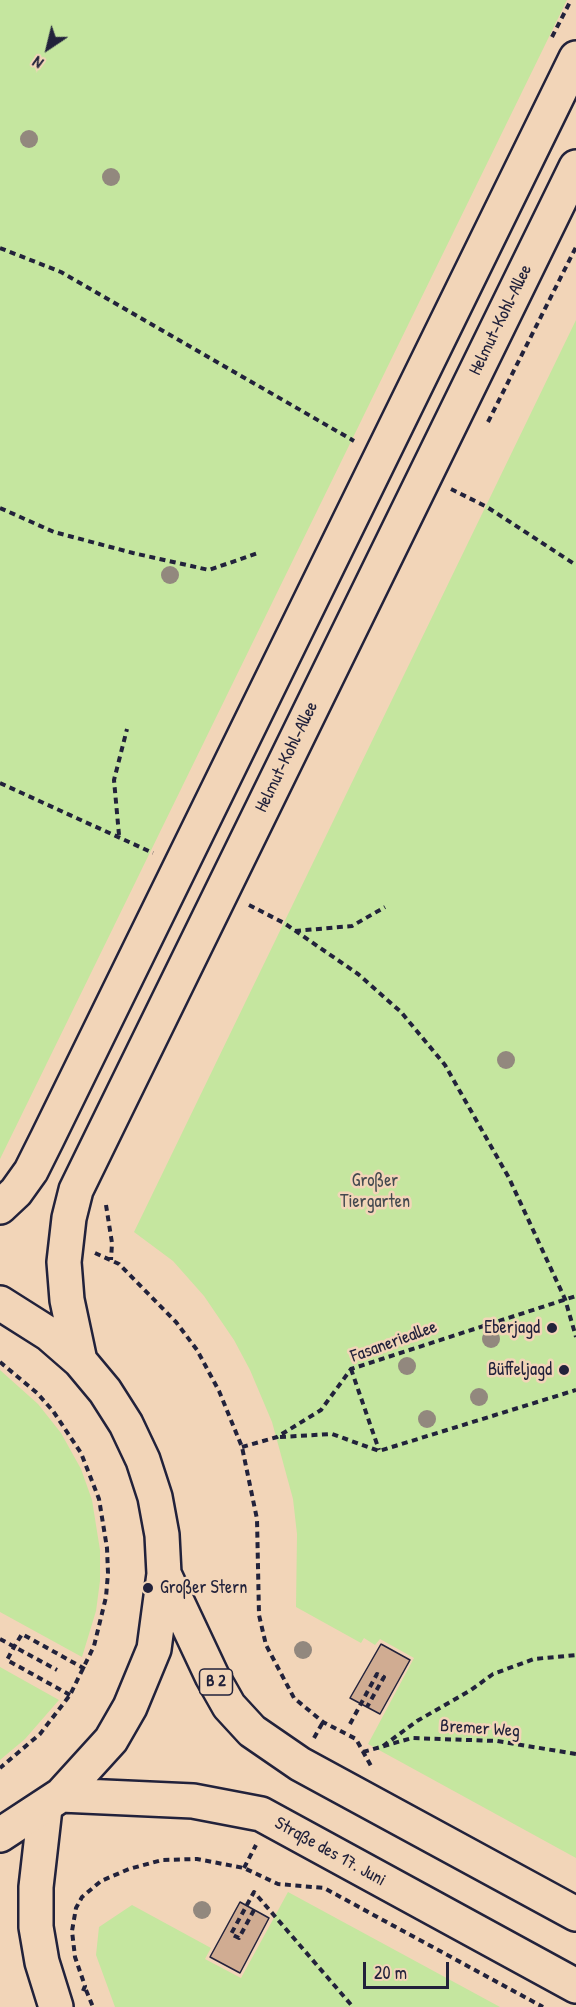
<!DOCTYPE html>
<html>
<head>
<meta charset="utf-8">
<style>
  body { margin:0 }
  #map { position:relative; width:576px; height:2007px; overflow:hidden; background:#f2d5b8; font-family:"Patrick Hand",sans-serif }
  canvas { display:block }
  .north { position:absolute; left:18px; top:18px; width:60px; height:60px; -webkit-text-stroke:4px #f2d5b8; paint-order:stroke; rotate:215deg; font-size:16px; font-weight:700; line-height:24px; text-align:center; color:#22223b }
  .north::after { content:''; display:block; margin:auto; width:21px; height:27px; background:#22223b; clip-path:polygon(50% 0,100% 100%,50% 72%,0 100%) }
  .scale { position:absolute; left:363px; top:1962px; width:86px; height:27px; box-sizing:border-box; border:3px solid #22223b; border-top:0; padding-left:8px; font-size:18px; line-height:21px; white-space:nowrap; color:#22223b; -webkit-text-stroke:4px #f2d5b8; paint-order:stroke }
</style>
</head>
<body>
<div id="map">
<canvas width="576" height="2007"></canvas>
<div class="north">N</div>
<div class="scale">20 m</div>
</div>
<script>
const context = document.querySelector('canvas').getContext('2d');
context.lineJoin = 'round';
function fill(path, color) { context.fillStyle = color; context.fill(path, 'evenodd'); }
const toPath = rows => new Path2D(rows.map(r => 'M' + r).join(''));
function trace(path, color, width, dash) { context.strokeStyle = color; context.lineWidth = width; context.lineCap = dash ? 'butt' : 'round'; context.setLineDash(dash || []); context.stroke(path); }
function write(font, color, halo, rows, align = 'center') {
  context.font = font + ' "Patrick Hand",sans-serif'; context.lineWidth = 5; context.setLineDash([]); context.textBaseline = 'middle'; context.strokeStyle = halo; context.fillStyle = color; for (const [text, x, y, turn = 0] of rows) {
    context.save(); context.translate(x, y); context.rotate((+turn || 0) * Math.PI / 180); context.textAlign = isNaN(turn) ? turn : align; if (halo) context.strokeText(text, 0, 0); context.fillText(text, 0, 0); context.restore();
  }
}
fill(toPath([
  [0,0,567,0,0,1159],
  [576,320,576,1858,368,1744,414,1658,380,1639,375,1645,364,1638,361,1643,296,1607,297,1534,293,1499,272,1422,250,1370,234,1340,204,1296,173,1261,134,1232],
  [0,1370,38,1404,61,1433,81,1469,92,1500,100,1550,100,1581,96,1611,82,1657,0,1612],
  [0,1667,59,1700,25,1739,0,1760],
  [288,1892,500,2007,115,2007,96,1955,99,1927,132,1905,211,1948,205,1959,241,1978]
]), '#c5e69f');
const building = toPath([
  [381,1644,410,1660,380,1714,350,1698,381,1644],
  [240,1902,269,1918,240,1973,210,1957,240,1902]
]);
fill(building, '#d0ac92');
trace(building, '#22223b', 1.5);
const secondary = toPath([
  [45,1808,36,1887,36,1927,42,1962,56,2007]
]);
const primary = toPath([
  [0,1207,16,1192,31,1171,47,1139,576,58],
  [0,1303,49,1334,80,1361,105,1391,126,1424,143,1460,155,1497,162,1535,164,1574,154,1649,130,1707,111,1740,61,1795,0,1835],
  [80,1361,67,1300,64,1262,69,1218,76,1190,576,167],
  [165,1576,212,1676,229,1706,252,1731,300,1764,576,1914],
  [61,1795,193,1801,261,1814,576,1986]
]);
trace(secondary, '#22223b', 38);
trace(primary, '#22223b', 38);
trace(toPath([
  [552,37,571,0],
  [0,248,61,272,354,441],
  [488,422,576,247],
  [451,489,487,507,576,565],
  [0,508,54,532,133,553,209,570,258,553],
  [0,783,153,853],
  [119,835,114,780,127,729],
  [249,905,284,923,358,974,401,1012,445,1065,509,1178,565,1299,576,1337],
  [295,931,352,926,385,907],
  [106,1205,112,1243,111,1260],
  [95,1253,119,1264,176,1322,197,1350,219,1391,242,1447,257,1519,259,1615,266,1645,294,1698,323,1722,356,1739,371,1766],
  [0,1362,37,1393,53,1411,81,1453,99,1499,107,1548,108,1573,106,1597,94,1646,70,1695,40,1734,0,1768],
  [351,1369,379,1450],
  [280,1437,332,1434,379,1451,576,1390],
  [242,1447,277,1437,321,1410,351,1369,576,1296],
  [0,1639,57,1670],
  [70,1695,7,1660,14,1647,22,1634,85,1669],
  [350,1724,377,1674,384,1677,367,1707],
  [314,1738,323,1722],
  [383,1746,417,1721,471,1690,493,1674,534,1659,576,1655],
  [363,1752,412,1738,497,1741,576,1754],
  [244,1868,256,1845],
  [254,1910,239,1938,231,1934,254,1892,353,2007],
  [86,1990,93,2007],
  [83,1991,85,1986,75,1957,72,1931,76,1908,82,1897,101,1881,129,1869,162,1860,197,1859,244,1868,278,1884,324,1888,543,2007]
]), '#22223b', 4, [6, 4.5]);
trace(secondary, '#f2d5b8', 33);
trace(primary, '#f2d5b8', 33);
context.fillStyle = '#92887e';
for (const [x, y] of [
  [29,139],
  [111,177],
  [170,575],
  [506,1060],
  [491,1339],
  [407,1366],
  [479,1397],
  [427,1419],
  [303,1650],
  [202,1910]
]) { context.beginPath(); context.arc(x, y, 9, 0, 2 * Math.PI); context.fill(); }
for (const [x, y, r, color] of [
  [552,1328,6,"#22223b"],
  [564,1370,6,"#22223b"],
  [148,1588,6,"#22223b"]
]) { const dot = new Path2D(); dot.arc(x, y, r, 0, 2 * Math.PI); context.fillStyle = color; context.fill(dot); trace(dot, '#f2d5b8', 2); }
for (const [x, y, w] of [
  [216,1682,33]
]) { const box = new Path2D(); box.roundRect(x - w / 2, y - 13, w, 26, 4.5); context.fillStyle = '#f2d5b8'; context.fill(box); trace(box, '#22223b', 1.5); }
write('bold 16px', '#22223b', null, [
  ["B 2",216,1682]
]);
write('18px', '#22223b', '#f2d5b8', [
  ["Helmut-Kohl-Allee",501,320,-64],
  ["Helmut-Kohl-Allee",287,757,-64],
  ["Fasanerieallee",394,1342,-20],
  ["Bremer Weg",480,1729,4],
  ["Straße des 17. Juni",330,1852,29]
]);
write('18px', '#43494f', '#f2d5b8', [
  ["Großer",375,1181],
  ["Tiergarten",375,1202]
]);
write('18px', '#22223b', '#f2d5b8', [
  ["Eberjagd",540,1328],
  ["Büffeljagd",552,1370],
  ["Großer Stern",160,1588,"left"]
], 'right');
</script>
</body>
</html>
